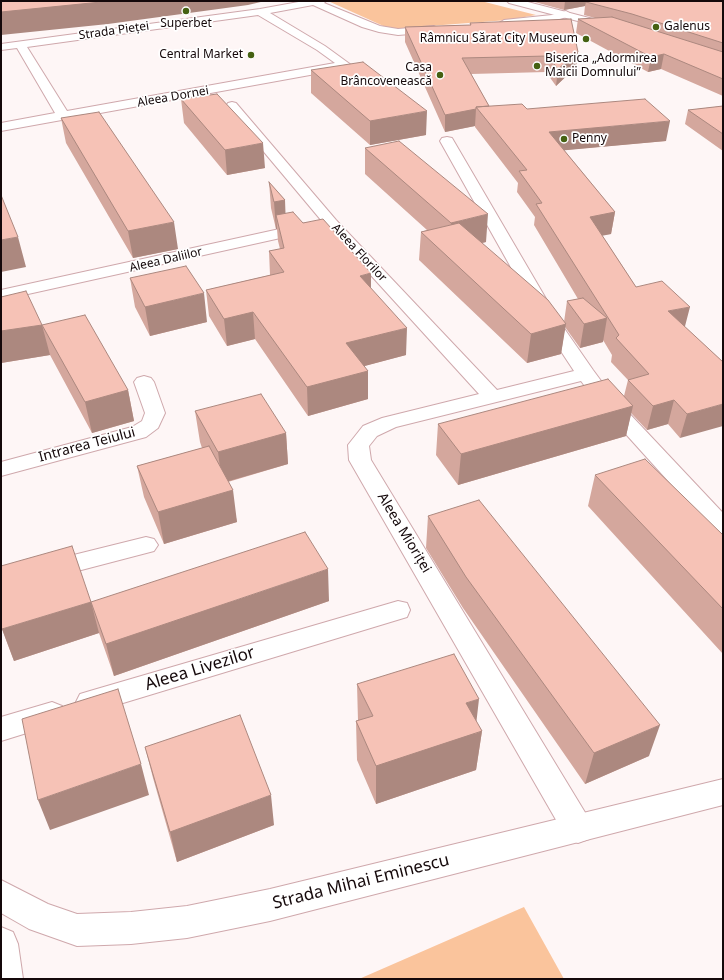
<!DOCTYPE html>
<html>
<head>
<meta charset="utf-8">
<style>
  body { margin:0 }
  #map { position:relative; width:724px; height:980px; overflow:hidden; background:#fef6f6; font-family:"Noto Sans",sans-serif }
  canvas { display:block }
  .frame { position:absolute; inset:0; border:2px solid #14080a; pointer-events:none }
</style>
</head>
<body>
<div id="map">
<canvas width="724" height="980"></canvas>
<div class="frame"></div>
</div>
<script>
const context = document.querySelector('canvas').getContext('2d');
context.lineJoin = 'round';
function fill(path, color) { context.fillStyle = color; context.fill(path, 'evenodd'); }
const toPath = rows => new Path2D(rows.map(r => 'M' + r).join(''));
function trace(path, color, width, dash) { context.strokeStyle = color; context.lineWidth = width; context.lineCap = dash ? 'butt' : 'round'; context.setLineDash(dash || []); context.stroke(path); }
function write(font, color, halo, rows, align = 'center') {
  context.font = font + ' "Noto Sans",sans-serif'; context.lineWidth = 3.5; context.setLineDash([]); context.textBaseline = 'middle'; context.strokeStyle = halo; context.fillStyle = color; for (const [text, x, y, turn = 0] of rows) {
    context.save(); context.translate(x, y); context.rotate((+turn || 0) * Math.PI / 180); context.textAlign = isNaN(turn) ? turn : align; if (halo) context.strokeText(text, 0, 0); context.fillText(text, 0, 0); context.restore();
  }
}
fill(toPath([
  [328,1,481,1,536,15,508,20,390,29],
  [524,907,564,979,359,979]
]), '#fac49c');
const street = toPath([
  [304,1,326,1,324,3,380,26,398,29,434,26,439,29,434,32,398,35,379,32,362,27,313,5,270,13,325,46,358,70,356,72,352,73,343,69,1,131,1,123,55,113,17,48,1,50,1,44,260,9,304,1],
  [258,15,317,50,335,63,67,111,27,47,258,15],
  [566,11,571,14,570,16,553,21,504,26,499,23,504,20,552,15,566,11],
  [232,102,236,103,336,220,497,390,574,371,541,321,440,141,442,138,447,137,452,138,559,321,593,370,610,393,723,513,723,535,715,533,596,401,581,381,396,427,377,436,369,446,371,460,589,819,593,829,589,839,578,843,567,839,349,460,348,445,363,426,382,418,479,394,326,226,228,109,226,106,228,103,232,102],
  [307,223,312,225,315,228,312,231,1,300,1,290,307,223],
  [144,376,151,378,154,382,165,413,158,428,146,437,1,476,1,462,132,427,142,421,145,413,134,382,137,378,144,376],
  [146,537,154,539,158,545,154,551,1,591,1,573,146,537],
  [398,601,407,603,410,610,407,617,90,713,80,710,76,702,80,694,90,691,398,601],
  [52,702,62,706,66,714,62,722,1,741,1,717,52,702],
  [1,927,13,932,18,944,23,979,1,979,1,927]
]);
const secondary = toPath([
  [507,1,524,1,616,25,617,27,612,30,509,3,507,1],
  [723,779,723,805,270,921,187,938,131,944,77,946,29,929,1,913,1,880,48,904,77,914,131,912,187,906,270,889,723,779]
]);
trace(street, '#cfa8ac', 2);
trace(secondary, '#cfa8ac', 2);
fill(street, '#fff');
fill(secondary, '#fff');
fill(toPath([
  [531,1,723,1,723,96,661,69,648,72,576,33,578,19,595,18,584,15,585,6,564,10],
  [470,23,578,52,576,67,556,86,546,72,471,74,489,106,527,109,666,141,564,150,615,212,611,234,602,235,636,287,685,327,723,362,680,438,668,424,647,430,631,413,626,436,458,485,436,455,438,424,624,396,628,380,611,362,612,355,603,340,603,342,580,348,565,327,561,354,527,363,419,260,421,232,427,230,365,174,365,148,486,242,482,243,564,322,567,301,578,299,534,225,535,217,517,192,518,183,475,127,475,126,445,132,405,42,405,27,470,25],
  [311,70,426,135,370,145,311,93],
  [181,99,265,168,227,175,184,123],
  [723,106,723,151,685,124,688,110],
  [61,118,178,249,133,258,66,143],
  [269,182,285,200,285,213,303,223,371,288,406,355,364,366,368,371,368,399,308,416,255,339,227,346,209,316,206,290,270,275,269,251,280,249,278,241,277,229,276,229,271,208],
  [130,278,207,322,150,336,135,307],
  [1,297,42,325,128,390,134,421,92,433,50,355,1,363],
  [195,411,286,433,288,464,228,482,237,522,164,544,144,497,137,466,202,448,200,442],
  [595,475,723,535,723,654,588,506],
  [428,516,649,756,585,784,463,608,426,548],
  [329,601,114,676,99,633,14,661,2,629,91,602],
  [357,684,476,722,482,731,476,770,376,804,357,760,356,721,358,721],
  [145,747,274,825,177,862,153,778]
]), '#d4a79d');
fill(toPath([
  [1,1,265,1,248,5,108,24,1,35],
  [565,1,616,1,586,2,585,6,564,10],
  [578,52,576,67,556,86,558,69],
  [664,54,661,69,648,72,651,57],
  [476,109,475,126,445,132,445,115],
  [427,111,426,135,370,145,370,121],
  [670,121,666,141,546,152,549,132],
  [263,143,265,168,227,175,225,150],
  [285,200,286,227,276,215,277,229,276,229,274,202],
  [615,212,611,234,586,239,590,217],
  [488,214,486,242,449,250,451,223],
  [174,222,178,249,133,258,128,231],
  [18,237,26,267,1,272,1,240],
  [371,273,371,300,360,276],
  [204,293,207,322,150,336,145,307],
  [690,307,684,330,668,311],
  [253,312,255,339,227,346,224,319],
  [607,318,603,342,580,348,584,324],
  [566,324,561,354,527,363,531,334],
  [42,325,50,355,1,363,1,331],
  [407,328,406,355,346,371,346,343],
  [368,371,368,399,308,416,307,387],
  [128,390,134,421,92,433,85,402],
  [674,400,668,424,647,430,653,406],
  [723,404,723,426,680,438,687,414],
  [633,406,626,436,458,485,461,454],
  [286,433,288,464,222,483,218,452],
  [233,490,237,522,164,544,158,512],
  [328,569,329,601,114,676,106,644],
  [91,602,99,633,14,661,2,629],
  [479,699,475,734,482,731,476,770,376,804,376,766,466,703],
  [660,725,649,756,585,784,594,753],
  [141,764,149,795,50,830,38,800],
  [271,795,274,825,177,862,170,832]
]), '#ac887f');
const building = toPath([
  [1,1,111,1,1,12,1,1],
  [590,1,723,1,723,43,632,14,586,2,590,1],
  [612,17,723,52,723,79,664,54,651,57,578,19,612,17],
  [571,19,578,52,558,69,548,56,462,58,489,106,476,107,476,109,445,115,405,27,471,25,470,23,571,19],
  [363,62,427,111,370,121,311,70,363,62],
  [217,94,263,143,225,150,181,99,217,94],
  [645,99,670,121,549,132,615,212,590,217,636,287,662,281,690,307,668,311,723,362,723,404,687,414,674,400,653,406,628,380,649,374,616,338,619,335,536,204,542,203,519,171,527,170,476,107,522,104,527,109,645,99],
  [723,106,723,134,688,110,723,106],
  [99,112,174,222,128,231,61,118,99,112],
  [399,141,488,214,451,223,365,148,399,141],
  [269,182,285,200,274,202,269,182],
  [1,195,18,237,1,240,1,195],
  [293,212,303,223,323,219,371,273,360,276,407,328,346,343,368,371,307,387,253,312,224,319,206,290,284,272,269,251,284,248,276,215,293,212],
  [459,223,548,300,566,324,531,334,421,232,459,223],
  [186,266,204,293,145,307,130,278,186,266],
  [26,291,42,325,1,331,1,297,26,291],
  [583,298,607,318,584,324,567,301,583,298],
  [85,315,128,390,85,402,42,325,85,315],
  [608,379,633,406,461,454,438,424,608,379],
  [261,394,286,433,218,452,195,411,261,394],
  [209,446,233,490,158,512,137,466,209,446],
  [645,459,723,535,723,609,595,475,645,459],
  [479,500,660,725,594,753,466,577,428,516,479,500],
  [305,532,328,569,106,644,91,602,305,532],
  [72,546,91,602,2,629,1,626,1,566,72,546],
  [454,654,479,699,466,703,482,731,376,766,356,721,373,716,357,684,454,654],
  [118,689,141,764,38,800,22,719,118,689],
  [240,715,271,795,170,832,145,747,240,715]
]);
fill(building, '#f6c2b6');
trace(building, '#ac887f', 1);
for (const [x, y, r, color] of [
  [186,11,4,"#456112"],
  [656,27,4,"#456112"],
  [586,39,4,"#456112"],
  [251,55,4,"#456112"],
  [537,66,4,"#456112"],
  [440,75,4,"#456112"],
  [564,139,4,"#456112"]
]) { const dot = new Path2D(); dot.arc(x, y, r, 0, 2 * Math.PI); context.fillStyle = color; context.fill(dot); trace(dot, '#fff', 1.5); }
write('12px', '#14080a', '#fff', [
  ["Superbet",186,24,"center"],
  ["Galenus",664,27],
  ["Râmnicu Sărat City Museum",578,39,"right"],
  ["Central Market",243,55,"right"],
  ["Biserica „Adormirea",545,59],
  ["Maicii Domnului”",545,73],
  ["Casa",432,68,"right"],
  ["Brâncovenească",432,82,"right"],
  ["Penny",572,139]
], 'left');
write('12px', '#14080a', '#fff', [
  ["Strada Pieței",114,31,-8],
  ["Aleea Dornei",173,97,-10],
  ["Aleea Florilor",359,253,47],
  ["Aleea Daliilor",166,260,-13]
]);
write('14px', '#14080a', '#fff', [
  ["Intrarea Teiului",87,445,-15],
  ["Aleea Mioriței",404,533,59]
]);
write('17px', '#14080a', '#fff', [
  ["Aleea Livezilor",200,669,-17],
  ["Strada Mihai Eminescu",361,882,-14]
]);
</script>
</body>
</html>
